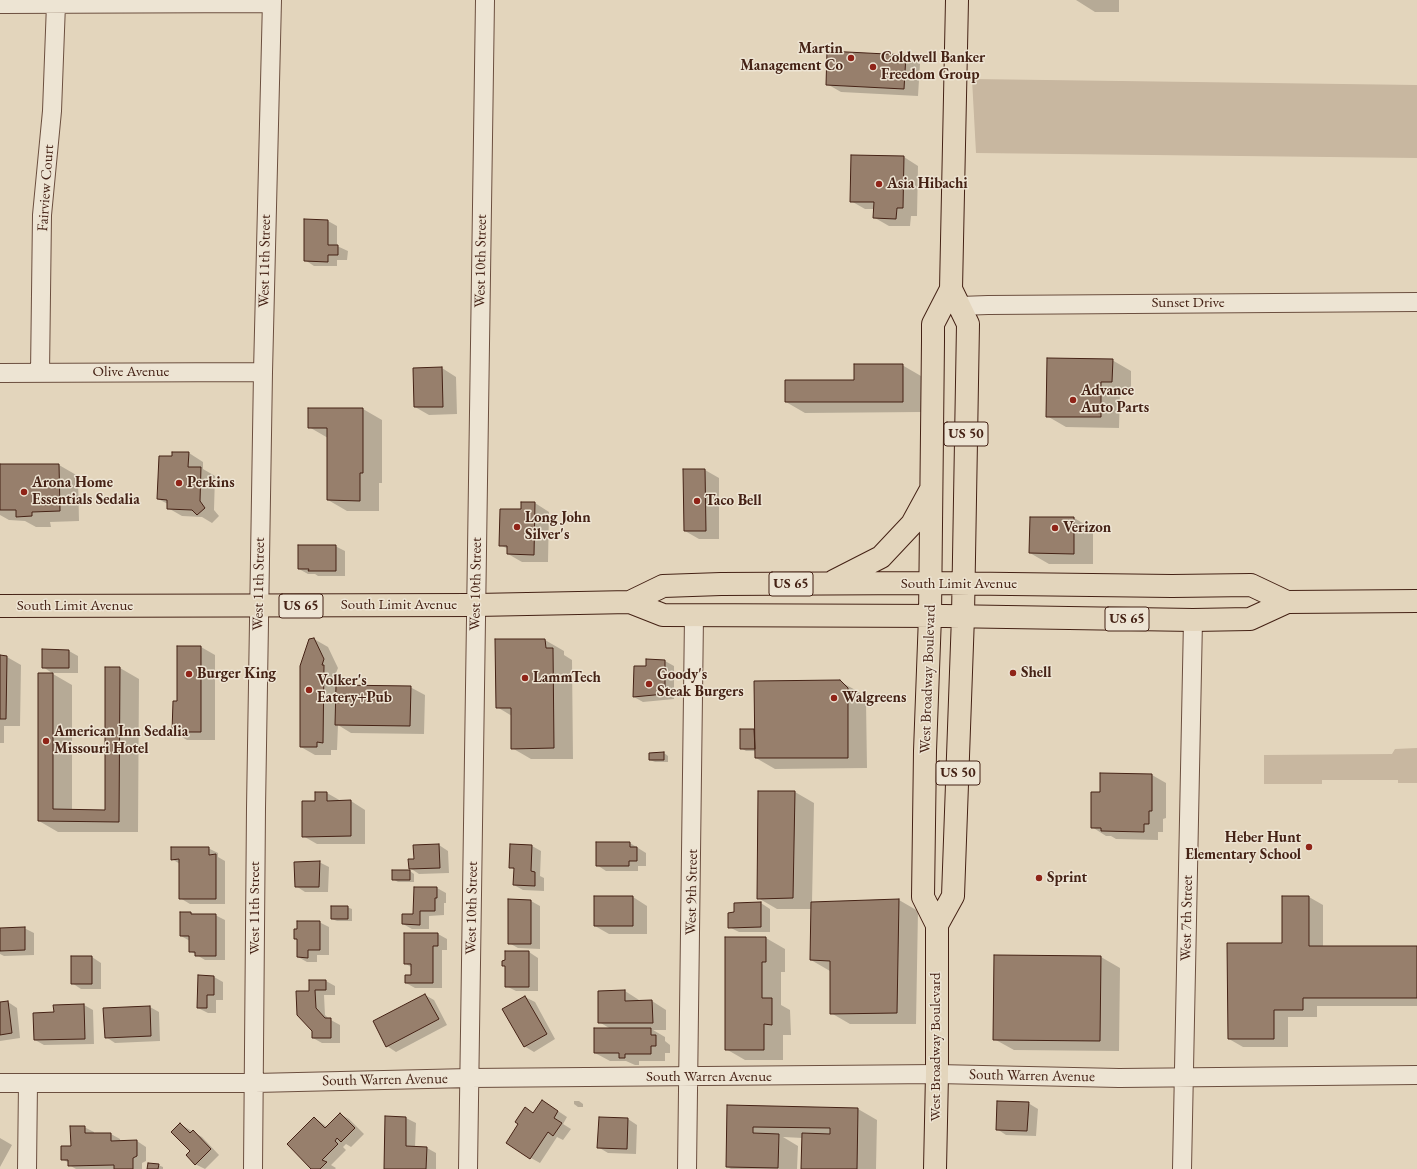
<!DOCTYPE html>
<html>
<head>
<meta charset="utf-8">
<style>
  body { margin:0 }
  canvas { display:block; background:#e3d5bc }
</style>
</head>
<body>
<canvas width="1417" height="1169"></canvas>
<script>
const context = document.querySelector('canvas').getContext('2d');
context.lineJoin = 'round';
function fill(path, color) { context.fillStyle = color; context.fill(path, 'evenodd'); }
const toPath = rows => new Path2D(rows.map(r => 'M' + r).join(''));
function trace(path, color, width, dash) { context.strokeStyle = color; context.lineWidth = width; context.lineCap = dash ? 'butt' : 'round'; context.setLineDash(dash || []); context.stroke(path); }
function write(font, color, halo, rows, align = 'center') {
  context.font = font + ' "EB Garamond",serif'; context.lineWidth = 3; context.setLineDash([]); context.textBaseline = 'middle'; context.strokeStyle = halo; context.fillStyle = color; for (const [text, x, y, turn = 0] of rows) {
    context.save(); context.translate(x, y); context.rotate((+turn || 0) * Math.PI / 180); context.textAlign = isNaN(turn) ? turn : align; if (halo) context.strokeText(text, 0, 0); context.fillText(text, 0, 0); context.restore();
  }
}
fill(toPath([
  [972,79,1417,85,1417,158,976,153],
  [1417,748,1417,783,1398,783,1398,780,1322,780,1322,784,1264,784,1264,755,1392,754,1395,749]
]), '#c8b7a0');
fill(toPath([
  [1076,0,1153,0,1119,0,1119,12,1095,12],
  [906,56,920,64,918,96,841,92,827,84],
  [904,157,918,166,917,216,911,216,910,226,889,226,875,218,875,209,865,209,851,201],
  [328,221,337,226,337,246,348,251,347,260,337,260,337,266,314,266,305,260],
  [1112,360,1131,371,1131,393,1120,393,1119,428,1066,427,1047,416],
  [902,365,921,376,922,412,805,413,786,402],
  [442,368,456,377,457,414,429,415,415,407,414,369],
  [309,409,363,409,382,420,382,483,379,483,379,511,347,511,328,500,328,438,309,427],
  [189,453,203,462,203,469,215,476,214,510,219,516,212,523,202,517,182,516,168,508,168,504,158,499,173,458],
  [0,465,59,465,78,476,79,521,50,522,51,527,36,527,25,521,9,520,0,515],
  [705,470,719,478,719,539,699,539,685,531],
  [535,503,549,512,548,562,522,562,508,554,508,549,500,545,522,510],
  [1031,518,1074,518,1093,529,1093,564,1049,564,1030,553],
  [335,546,345,551,345,576,318,576,315,574,308,574,299,569],
  [314,639,328,647,338,668,336,673,338,674,338,686,410,687,425,695,424,734,351,733,338,725,337,750,331,750,331,755,315,755,301,747],
  [496,640,545,640,564,651,564,655,572,660,573,759,531,759,512,748,512,716,497,707],
  [178,647,201,647,215,655,215,740,187,740,173,732,178,702],
  [43,650,69,651,78,656,78,673,52,673,43,667],
  [0,656,7,657,21,665,20,726,4,726,4,743,0,743],
  [665,661,674,666,674,699,643,702,634,697,647,667],
  [120,668,139,679,138,832,58,832,39,821,39,674,53,674,72,685,72,810,106,811],
  [839,681,859,692,866,700,867,768,775,769,756,758,756,751,746,751,741,748,741,730,755,730],
  [664,753,668,756,668,762,655,762,650,760],
  [1152,775,1166,783,1166,818,1163,819,1163,832,1158,832,1158,840,1116,839,1111,836,1106,836,1092,827,1101,793],
  [795,792,814,803,812,903,899,900,918,911,916,1024,850,1024,831,1013,830,971,811,960,812,909,777,909,758,898],
  [327,793,341,801,351,801,365,810,365,844,317,844,303,836,316,802],
  [630,843,646,853,646,866,638,866,638,871,606,871,597,865],
  [439,845,448,851,449,873,419,874,410,868,415,860],
  [532,846,541,851,540,876,544,878,544,891,523,890,514,885,515,870,510,867],
  [208,848,218,853,218,857,225,861,225,904,190,904,180,898,180,864,172,859],
  [319,862,329,867,328,892,305,892,296,886],
  [410,871,414,874,414,882,398,882,393,879],
  [415,888,437,888,446,893,446,903,444,903,444,915,429,916,429,929,412,929,403,924,414,915],
  [633,897,647,906,647,934,609,934,595,926],
  [1309,897,1323,905,1323,947,1417,947,1417,1006,1317,1006,1317,1017,1288,1017,1288,1047,1243,1047,1229,1039,1283,944],
  [509,900,531,901,540,906,540,949,518,948,509,943],
  [761,903,770,909,770,932,739,932,729,927,735,913],
  [347,907,352,909,352,921,337,921,332,919],
  [181,913,191,913,195,915,215,915,225,920,225,960,205,960,190,951,190,941,181,936],
  [319,922,329,927,329,955,317,955,317,962,307,962,298,957,298,940,295,939],
  [24,928,34,933,34,955,4,956,0,954,0,929],
  [438,934,447,939,447,950,442,950,442,988,415,988,406,983,412,976,412,968,405,963],
  [726,938,766,938,785,949,785,972,781,972,781,1005,790,1010,791,1035,783,1035,783,1060,745,1060,726,1049],
  [529,952,538,958,538,991,516,991,506,986,506,967,503,965],
  [995,956,1101,957,1120,968,1119,1051,1014,1050,994,1039],
  [92,957,101,963,101,989,81,989,72,983],
  [214,977,223,982,223,1000,216,1000,216,1013,208,1013,198,1008],
  [326,981,335,986,335,995,324,995,325,1015,329,1019,340,1025,340,1043,322,1043,313,1038,310,992],
  [625,991,639,1000,639,1002,652,1001,666,1010,666,1030,653,1030,665,1037,665,1041,670,1045,670,1053,665,1053,665,1061,639,1061,639,1065,635,1065,626,1061,610,1061,595,1053,611,1029,599,1022],
  [425,995,434,1000,447,1025,396,1052,387,1046],
  [525,997,535,1002,555,1039,534,1052,524,1046],
  [8,1002,17,1008,20,1038,0,1041,0,1003],
  [84,1005,93,1010,94,1044,44,1045,35,1040,55,1013],
  [150,1007,159,1012,160,1041,115,1043,106,1037],
  [574,1101,579,1101,583,1104,583,1107,578,1107,574,1104],
  [1028,1103,1038,1109,1036,1136,1006,1135,997,1129],
  [728,1106,858,1109,877,1120,876,1169,802,1169,803,1138,783,1137,798,1146,797,1169,731,1169,727,1167],
  [552,1107,567,1117,563,1124,571,1129,563,1140,557,1137,540,1163,531,1158,534,1114],
  [340,1114,349,1119,364,1134,351,1147,346,1144,343,1147,346,1150,331,1165,336,1168,335,1169,312,1169,315,1118,327,1127],
  [386,1118,406,1118,416,1123,415,1147,427,1148,436,1153,436,1169,385,1169],
  [628,1119,637,1125,636,1154,608,1153,598,1147],
  [180,1124,202,1137,219,1155,205,1169,195,1164],
  [84,1127,94,1132,94,1134,111,1134,120,1139,120,1142,137,1141,146,1147,146,1161,142,1163,142,1169,76,1169,69,1165,69,1163,62,1159,72,1147],
  [0,1138,12,1145,0,1167],
  [158,1165,163,1167,163,1169,148,1169]
]), '#0003');
const building = toPath([
  [827,51,906,55,904,89,826,85,827,51],
  [851,155,904,156,903,208,897,208,896,219,873,218,874,202,850,202,851,155],
  [304,219,328,220,328,245,338,245,338,255,328,255,328,262,304,261,304,219],
  [1047,358,1113,359,1112,382,1101,382,1101,417,1046,417,1047,358],
  [854,364,903,364,903,402,785,402,785,380,854,380,854,364],
  [442,367,443,407,414,407,413,368,442,367],
  [308,408,363,408,363,473,360,473,360,501,327,500,327,428,308,428,308,408],
  [172,452,189,452,188,467,201,467,200,501,205,508,197,515,192,510,167,509,167,500,157,499,159,456,172,456,172,452],
  [0,464,59,464,60,511,32,512,32,516,16,517,16,510,0,510,0,464],
  [683,469,705,469,706,531,684,531,683,469],
  [521,502,535,502,534,555,507,554,507,546,499,546,500,509,521,509,521,502],
  [1030,517,1074,517,1074,554,1029,553,1030,517],
  [298,545,336,545,336,571,308,571,309,569,298,569,298,545],
  [314,638,324,659,322,665,324,665,323,743,317,742,317,747,300,747,300,666,309,639,314,638],
  [495,639,545,639,546,648,553,648,554,748,511,749,511,708,496,708,495,639],
  [177,646,201,646,201,732,172,732,173,701,177,701,177,646],
  [42,649,69,650,69,668,42,668,42,649],
  [0,655,7,656,6,719,0,719,0,655],
  [646,659,665,660,665,694,633,697,634,666,646,666,646,659],
  [105,667,120,667,119,822,38,821,38,673,53,673,53,809,105,810,105,667],
  [840,680,848,688,848,758,755,758,754,681,840,680],
  [336,685,411,686,410,726,335,725,336,685],
  [740,729,754,729,755,749,740,749,740,729],
  [664,752,664,760,649,760,649,753,664,752],
  [1100,773,1152,774,1152,811,1149,811,1149,824,1144,824,1144,832,1101,831,1101,828,1091,828,1091,792,1100,792,1100,773],
  [758,791,795,791,793,898,757,899,758,791],
  [315,792,327,792,327,801,351,800,351,836,302,837,302,801,315,801,315,792],
  [596,842,630,842,630,847,637,847,637,861,629,861,629,866,596,866,596,842],
  [439,844,440,868,409,869,408,859,414,859,413,845,439,844],
  [510,844,532,845,531,871,535,872,535,886,513,885,514,868,509,868,510,844],
  [171,847,209,847,209,855,216,854,216,899,179,899,179,859,171,860,171,847],
  [320,861,319,887,295,887,294,862,320,861],
  [392,870,410,870,410,880,392,880,392,870],
  [414,887,437,887,437,898,435,898,435,911,420,911,420,925,402,924,402,914,413,914,414,887],
  [594,896,633,896,633,926,594,926,594,896],
  [1282,896,1309,896,1309,946,1417,946,1417,998,1303,998,1303,1010,1274,1010,1274,1039,1228,1039,1227,943,1282,943,1282,896],
  [508,899,531,900,531,944,508,944,508,899],
  [899,899,897,1013,830,1014,830,961,810,960,811,902,899,899],
  [761,902,761,927,728,928,728,913,734,912,734,903,761,902],
  [331,906,348,906,348,919,331,919,331,906],
  [180,912,191,912,191,914,216,914,216,956,195,956,195,952,189,952,189,936,180,936,180,912],
  [297,921,320,921,320,950,308,950,308,958,297,957,297,939,294,939,294,929,297,929,297,921],
  [25,927,25,950,0,951,0,928,25,927],
  [404,933,438,933,438,946,433,946,433,983,405,983,405,975,411,975,411,964,404,964,404,933],
  [725,937,766,937,766,962,762,962,762,998,772,998,772,1025,764,1024,764,1050,725,1050,725,937],
  [505,951,529,951,529,987,505,987,505,966,502,966,502,961,505,960,505,951],
  [994,955,1101,956,1100,1041,993,1040,994,955],
  [71,956,92,956,92,984,71,984,71,956],
  [198,975,214,976,214,995,207,995,207,1008,197,1008,198,975],
  [309,980,326,980,326,990,315,990,316,1008,325,1018,331,1018,331,1038,312,1038,312,1031,297,1015,296,991,309,991,309,980],
  [625,990,625,1001,652,1000,653,1023,598,1023,598,991,625,990],
  [425,994,439,1019,386,1047,373,1021,425,994],
  [525,996,547,1034,524,1047,502,1009,525,996],
  [8,1001,12,1033,0,1035,0,1002,8,1001],
  [84,1004,85,1039,34,1040,33,1013,54,1012,53,1005,84,1004],
  [150,1006,151,1036,105,1038,103,1008,150,1006],
  [594,1028,651,1028,651,1035,656,1035,656,1046,651,1046,651,1054,625,1054,625,1058,619,1058,619,1053,594,1053,594,1028],
  [542,1100,558,1111,554,1118,562,1123,553,1136,548,1132,530,1159,506,1143,518,1124,515,1122,525,1107,533,1113,542,1100],
  [997,1101,1029,1102,1027,1131,996,1130,997,1101],
  [727,1105,858,1108,857,1169,801,1169,802,1133,830,1134,830,1128,753,1127,753,1133,779,1134,778,1168,726,1167,727,1105],
  [340,1113,355,1128,341,1142,337,1138,335,1141,338,1144,322,1160,327,1162,320,1169,311,1169,287,1144,314,1117,325,1128,340,1113],
  [385,1116,406,1117,406,1146,427,1147,426,1169,384,1169,385,1116],
  [599,1117,628,1118,627,1149,597,1148,599,1117],
  [180,1123,190,1133,193,1130,211,1149,195,1165,186,1155,190,1151,171,1132,180,1123],
  [70,1126,85,1126,85,1133,111,1133,111,1141,137,1140,137,1156,133,1158,133,1169,114,1169,114,1165,68,1166,68,1160,61,1160,61,1146,71,1146,70,1126],
  [148,1163,159,1164,158,1169,147,1169,148,1163]
]);
fill(building, '#977f6c');
trace(building, '#452215', 1);
const minor = toPath([
  [0,4,272,3],
  [960,306,988,305,1417,302],
  [0,373,263,372],
  [40,373,42,215,52,111,56,4],
  [0,1083,255,1083,470,1078,937,1074,1119,1078,1417,1075],
  [27,1169,28,1083],
  [253,1169,256,808,263,372,272,0],
  [468,1169,485,0],
  [687,1169,694,616],
  [1182,1169,1193,620]
]);
const highway = toPath([
  [834,581,881,557,912,524,930,491],
  [630,602,663,586,721,584,930,583,1172,586,1251,585,1287,602],
  [0,606,476,605,630,602,663,615,945,616,1193,620,1250,619,1287,602,1417,601],
  [937,925,953,896,963,616,968,324,951,289],
  [935,1169,937,1074,937,925,923,897,925,751,930,616,933,341,933,324,951,289,957,0]
]);
trace(minor, '#6c4f3f', 20);
trace(highway, '#452215', 24);
trace(minor, '#ede4d3', 18);
trace(highway, '#e3d5bc', 22);
for (const [x, y, r, color] of [
  [851,58,4,"#8f2418"],
  [873,67,4,"#8f2418"],
  [879,184,4,"#8f2418"],
  [1073,400,4,"#8f2418"],
  [179,483,4,"#8f2418"],
  [24,492,4,"#8f2418"],
  [697,501,4,"#8f2418"],
  [517,527,4,"#8f2418"],
  [1055,528,4,"#8f2418"],
  [1013,673,4,"#8f2418"],
  [189,674,4,"#8f2418"],
  [525,678,4,"#8f2418"],
  [649,684,4,"#8f2418"],
  [309,690,4,"#8f2418"],
  [834,698,4,"#8f2418"],
  [46,741,4,"#8f2418"],
  [1309,847,4,"#8f2418"],
  [1039,878,4,"#8f2418"]
]) { const dot = new Path2D(); dot.arc(x, y, r, 0, 2 * Math.PI); context.fillStyle = color; context.fill(dot); trace(dot, '#ede4d3', 1.5); }
for (const [x, y, w] of [
  [966,434,44],
  [791,584,44],
  [301,606,44],
  [1127,619,44],
  [958,773,44]
]) { const box = new Path2D(); box.roundRect(x - w / 2, y - 12, w, 24, 3); context.fillStyle = '#ede4d3'; context.fill(box); trace(box, '#452215', 1); }
write('bold 14px', '#452215', null, [
  ["US 50",966,434],
  ["US 65",791,584],
  ["US 65",301,606],
  ["US 65",1127,619],
  ["US 50",958,773]
]);
write('bold 15px', '#452215', '#ede4d3', [
  ["Martin",843,49,"right"],
  ["Management Co",843,66,"right"],
  ["Coldwell Banker",881,58],
  ["Freedom Group",881,75],
  ["Asia Hibachi",887,184],
  ["Advance",1081,391],
  ["Auto Parts",1081,408],
  ["Arona Home",32,483],
  ["Essentials Sedalia",32,500],
  ["Perkins",187,483],
  ["Taco Bell",705,501],
  ["Long John",525,518],
  ["Silver's",525,535],
  ["Verizon",1063,528],
  ["Shell",1021,673],
  ["Burger King",197,674],
  ["Goody's",657,675],
  ["Steak Burgers",657,692],
  ["LammTech",533,678],
  ["Volker's",317,681],
  ["Eatery+Pub",317,698],
  ["Walgreens",842,698],
  ["American Inn Sedalia",54,732],
  ["Missouri Hotel",54,749],
  ["Heber Hunt",1301,838,"right"],
  ["Elementary School",1301,855,"right"],
  ["Sprint",1047,878]
], 'left');
write('15px', '#452215', '#ede4d3', [
  ["Fairview Court",46,188,-86],
  ["West 11th Street",265,261,-89],
  ["West 10th Street",481,261,-89],
  ["Sunset Drive",1188,303],
  ["Olive Avenue",131,372],
  ["West 11th Street",259,584,-89],
  ["West 10th Street",476,584,-89],
  ["South Limit Avenue",959,584],
  ["South Limit Avenue",399,605],
  ["South Limit Avenue",75,606],
  ["West Broadway Boulevard",928,679,-88],
  ["West 9th Street",692,892,-89],
  ["West 11th Street",255,908,-90],
  ["West 10th Street",472,908,-89],
  ["West 7th Street",1187,918,-89],
  ["West Broadway Boulevard",936,1047,-90],
  ["South Warren Avenue",1032,1076,1],
  ["South Warren Avenue",709,1077],
  ["South Warren Avenue",385,1080,-1]
]);
</script>
</body>
</html>
